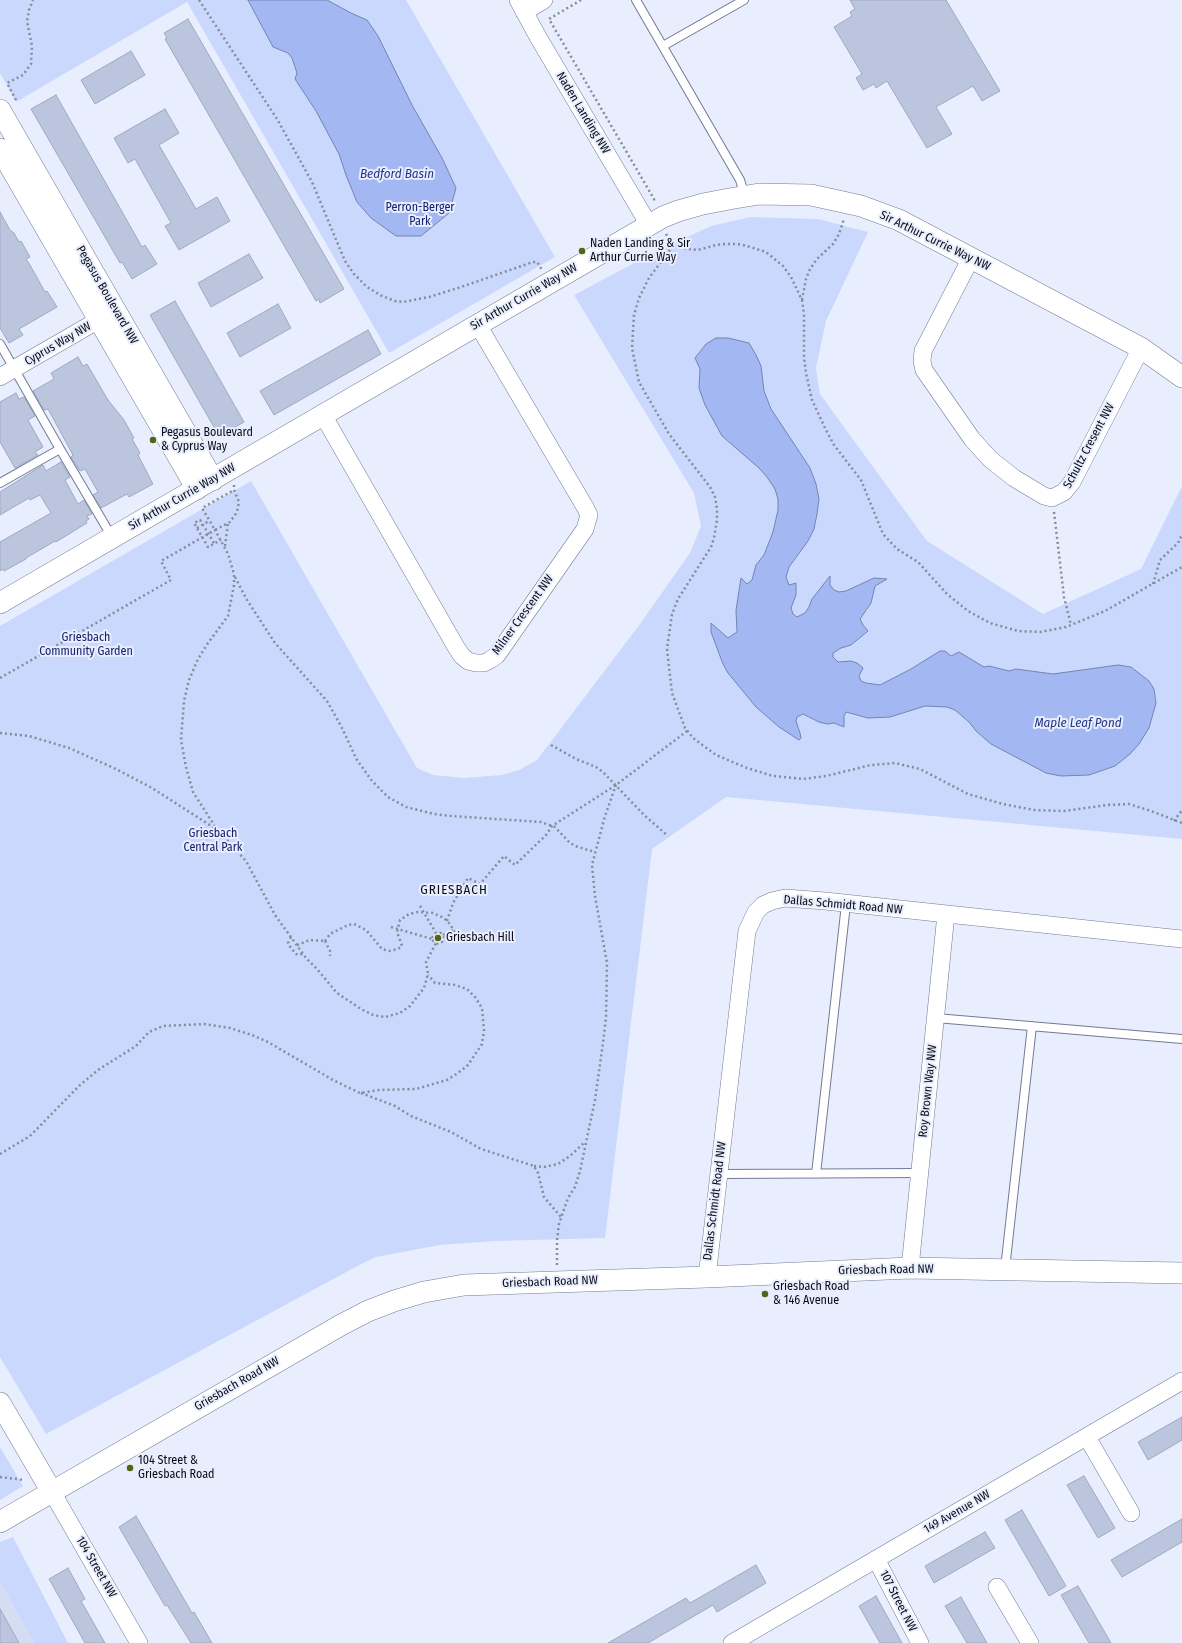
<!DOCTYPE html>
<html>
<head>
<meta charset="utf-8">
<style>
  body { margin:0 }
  canvas { display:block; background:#e8eefe }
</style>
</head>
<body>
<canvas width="1182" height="1643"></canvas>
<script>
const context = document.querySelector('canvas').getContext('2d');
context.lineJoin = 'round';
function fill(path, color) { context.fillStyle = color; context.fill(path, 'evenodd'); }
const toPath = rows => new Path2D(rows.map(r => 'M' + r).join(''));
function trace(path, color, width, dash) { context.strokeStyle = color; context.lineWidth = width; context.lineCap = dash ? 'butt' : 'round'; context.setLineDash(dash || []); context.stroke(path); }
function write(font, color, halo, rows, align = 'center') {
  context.font = font + ' "Fira Sans Condensed",sans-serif'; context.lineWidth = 4; context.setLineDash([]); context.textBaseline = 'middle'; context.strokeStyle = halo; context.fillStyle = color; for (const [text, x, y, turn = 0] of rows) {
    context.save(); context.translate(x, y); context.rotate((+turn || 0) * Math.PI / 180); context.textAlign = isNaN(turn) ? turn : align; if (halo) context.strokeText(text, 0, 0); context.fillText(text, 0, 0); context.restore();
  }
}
fill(toPath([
  [0,1582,34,1643,0,1643]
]), '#d5ddf1');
fill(toPath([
  [0,0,406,0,555,257,389,353,187,2,16,102,0,73],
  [751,217,818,219,868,232,826,321,816,368,820,394,927,541,1043,614,1141,569,1182,486,1182,839,726,797,652,849,605,1238,495,1241,440,1245,376,1257,363,1263,46,1434,0,1357,0,626,251,481,417,768,433,775,464,778,502,775,519,770,537,760,640,624,690,553,701,526,694,493,574,295,651,254,711,226],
  [0,1447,23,1486,0,1500],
  [13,1537,68,1643,34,1643,0,1582,0,1542]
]), '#cbd8fd');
const water = toPath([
  [248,0,327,0,351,13,367,20,378,36,412,105,442,158,456,188,449,213,421,236,396,236,371,218,357,202,346,175,339,154,316,111,295,79,297,73,292,58,288,53,273,47,248,0],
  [716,338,728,338,749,343,756,355,761,366,764,391,771,409,810,468,816,484,819,499,817,514,814,529,808,541,789,567,786,577,789,585,796,583,796,595,791,608,793,614,797,617,805,613,809,607,812,599,830,576,830,585,834,590,839,592,846,591,874,578,887,579,875,586,871,603,860,619,863,625,868,631,851,645,841,648,833,653,833,657,838,662,851,661,857,663,863,668,859,676,861,681,866,683,880,685,911,669,940,651,945,651,951,656,959,652,984,667,989,666,1009,671,1016,669,1053,674,1118,665,1131,667,1149,681,1154,689,1156,703,1149,728,1139,744,1130,754,1115,766,1089,775,1061,776,1046,773,991,744,976,731,969,722,955,710,947,707,925,706,890,717,868,718,846,712,844,716,844,727,834,723,827,724,819,722,803,714,797,717,796,721,800,733,801,738,799,740,779,727,756,707,728,673,723,664,711,632,711,623,728,638,737,632,736,610,741,578,747,584,752,580,756,565,764,555,773,532,778,510,778,499,775,489,767,477,759,468,722,436,705,405,699,388,700,369,695,358,706,344,716,338]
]);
fill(water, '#a3b8f2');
trace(water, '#7584b0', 1);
const building = toPath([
  [850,0,946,0,1000,91,982,101,973,86,936,107,952,134,927,148,887,81,876,88,874,84,863,90,856,78,862,74,834,27,852,16,850,12,855,9,850,0],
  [188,19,344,289,320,303,319,299,316,301,165,39,167,38,164,33,188,19],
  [131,51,145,75,95,104,81,80,131,51],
  [56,95,142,247,145,245,157,264,132,279,122,262,120,263,31,109,56,95],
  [165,109,179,133,159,145,196,209,217,197,230,221,179,250,165,226,171,223,135,159,128,163,114,138,165,109],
  [0,212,10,230,14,233,19,242,21,241,30,257,26,259,30,265,45,292,47,291,57,307,19,329,23,335,9,343,0,328,0,212],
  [249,254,263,278,211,307,198,283,249,254],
  [175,301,244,422,219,436,150,315,175,301],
  [278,304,291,328,240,357,227,333,278,304],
  [368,330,381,354,274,415,260,391,368,330],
  [78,357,83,366,87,364,108,400,124,420,134,438,132,439,140,453,138,455,153,484,129,497,127,494,101,508,93,495,98,492,85,469,80,471,71,457,73,455,48,409,44,410,33,391,54,379,51,373,78,357],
  [16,393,19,399,24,397,35,416,28,420,43,447,35,452,38,455,15,468,0,442,0,402,16,393],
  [61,462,70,477,65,480,78,504,84,500,92,514,87,516,89,519,86,521,87,523,56,542,55,541,26,558,26,559,4,571,3,569,0,571,0,542,51,513,40,495,30,500,29,498,0,515,0,492,43,465,46,471,61,462],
  [1182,1417,1182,1440,1148,1460,1138,1442,1182,1417],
  [1084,1476,1115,1528,1098,1538,1067,1485,1084,1476],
  [1022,1510,1066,1586,1049,1596,1005,1520,1022,1510],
  [136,1516,192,1613,194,1612,212,1643,191,1643,167,1605,165,1606,119,1527,136,1516],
  [1182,1519,1182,1542,1122,1577,1111,1560,1182,1519],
  [985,1532,995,1548,934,1583,925,1566,985,1532],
  [756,1565,766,1583,717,1612,713,1605,648,1643,608,1643,686,1598,690,1603,756,1565],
  [68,1568,85,1599,81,1601,105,1643,85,1643,49,1579,68,1568],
  [1078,1586,1111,1643,1089,1643,1061,1595,1078,1586],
  [876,1596,902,1643,880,1643,859,1606,876,1596],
  [961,1597,987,1643,967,1643,945,1606,961,1597],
  [0,1609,19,1643,0,1643,0,1609]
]);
fill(building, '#bbc5de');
trace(building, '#9fa9c1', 1);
const service = toPath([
  [636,0,740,180,745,196],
  [663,46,744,0],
  [0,344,60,449,112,537],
  [0,483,60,449],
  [936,1018,1182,1039],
  [718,1174,920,1173],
  [816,1174,846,904],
  [1005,1269,1032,1026]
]);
const minor = toPath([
  [518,0,538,37,649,225],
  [524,12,544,0],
  [971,258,923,351,922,361,924,370,972,439,990,459,1014,478,1044,496,1052,498,1064,492,1072,482,1141,348],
  [0,377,109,314],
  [323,415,456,647,462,656,468,661,476,663,484,663,490,660,497,655,585,529,589,515,585,507,478,325],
  [910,1268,946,914],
  [707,1277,747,931,756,912,763,905,772,901,785,898,825,901,1182,939],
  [1087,1437,1131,1513],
  [52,1492,139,1643],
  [876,1559,920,1643],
  [997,1587,1030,1643],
  [732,1643,1182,1381]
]);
const tertiary = toPath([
  [0,110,213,480],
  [0,149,197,489],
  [0,603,663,217,678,211,703,204,729,199,759,194,811,195,861,206,899,220,1141,348,1182,377],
  [0,1403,52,1492],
  [0,1522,341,1325,368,1311,394,1301,424,1292,464,1285,707,1277,910,1268,1182,1273]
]);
trace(service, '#727b92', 10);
trace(minor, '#727b92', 18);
trace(tertiary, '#727b92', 22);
trace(toPath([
  [199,0,277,119,312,182,345,261,354,274,367,287,382,296,395,301,403,302,429,297,458,288,533,262,537,262,542,270],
  [581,0,549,19,654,199,654,202],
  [16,100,7,83,23,75,31,64,32,46,27,21,29,10,33,0],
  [666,234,673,246,689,249,698,250,716,245,726,244,738,244,747,246,766,252,783,266,791,277,802,300,804,314,804,357,806,373,812,400,825,428,834,445,861,480,883,534,897,549,918,562,947,594,968,611,990,623,1018,631,1040,632,1066,627,1105,611,1182,567],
  [673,246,649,278,639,298,634,315,632,348,639,382,669,434,710,487,715,497,717,509,717,520,714,538,711,547,678,599,672,614,667,649,672,693,685,728,693,738,716,755,747,768,773,776,803,779,826,776,871,765,895,763,920,769,968,794,1003,804,1034,810,1064,811,1107,805,1129,804,1151,811,1182,823],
  [802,300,806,279,810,269,817,259,833,244,839,234,844,219],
  [234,485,234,490,239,502,237,512,230,522,215,530,202,508,234,490],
  [1054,512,1064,597,1071,625],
  [197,528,209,521],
  [214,543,200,520,194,523,208,547,221,540],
  [225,546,228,523],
  [235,577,247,600,275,643,327,701,342,728,357,760,372,781,388,797,406,807,434,814,451,816,541,822,555,827,569,842,575,846,595,852],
  [1153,584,1160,560,1178,543,1182,535],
  [0,678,171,580,161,561,215,530,228,554,234,574,234,585,228,616,208,643,198,659,189,680,184,701,181,740,186,767,193,792,216,828,246,861,275,915,306,958,317,969,337,993,361,1009,373,1015,385,1017,400,1013,410,1006,424,988,428,974,426,962,436,943],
  [0,733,29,736,69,748,116,769,152,788,216,829],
  [551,745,576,759,596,767,603,772,644,815,668,836],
  [1174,821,1182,810],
  [420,906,436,933],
  [447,921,453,903,468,878,480,884,504,856,515,865,546,835,552,826,616,785,687,731],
  [391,927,432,939],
  '432.5 938a5.5 5.5 0 1 1 11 0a5.5 5.5 0 1 1-11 0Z',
  [443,935,453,930],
  [291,937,288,943,291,948,296,954,300,955,303,953],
  [325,941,330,934,348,925,354,924,366,930,382,949,389,951,398,949,402,946,397,932,400,920,409,914,418,912,433,913,444,918,450,924,456,935],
  [325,941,330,951,330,956],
  [297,945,310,940,325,941],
  [361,1093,395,1106,411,1116,451,1132,481,1149,534,1166,538,1173,544,1197,561,1217],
  [0,1154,30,1136,79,1086,98,1070,136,1046,149,1032,163,1026,204,1024,230,1028,252,1035,268,1042,333,1080,360,1093,379,1090,416,1089,447,1080,458,1073,468,1065,482,1044,484,1031,482,1008,475,997,467,989,455,985,435,983,428,975],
  [534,1166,544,1167,558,1164,570,1156,585,1142],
  [557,1265,557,1240,559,1224,568,1198,575,1187,580,1171,595,1100,603,1043,606,1018,607,963,595,896,592,865,605,816,616,785],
  [0,1477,24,1480]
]), '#868b98', 2.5, [2, 3]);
trace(service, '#fff', 8);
trace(minor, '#fff', 17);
trace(tertiary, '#fff', 21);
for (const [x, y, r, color] of [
  [582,251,4,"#516612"],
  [153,440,4,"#516612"],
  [438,938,4,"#516612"],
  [765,1294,4,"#516612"],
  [130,1468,4,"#516612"]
]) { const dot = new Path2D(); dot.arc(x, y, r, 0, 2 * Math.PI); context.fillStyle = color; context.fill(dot); trace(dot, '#e8eefe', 1.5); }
write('12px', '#090c15', '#e8eefe', [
  ["Naden Landing NW",583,113,59],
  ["Sir Arthur Currie Way NW",935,241,26],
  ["Pegasus Boulevard NW",107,295,60],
  ["Sir Arthur Currie Way NW",524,297,-30],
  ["Cyprus Way NW",58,344,-30],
  ["Schultz Cresent NW",1089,446,-62],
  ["Sir Arthur Currie Way NW",182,497,-30],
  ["Milner Crescent NW",523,615,-54],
  ["Dallas Schmidt Road NW",843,905,5],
  ["Roy Brown Way NW",928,1091,-84],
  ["Dallas Schmidt Road NW",715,1201,-83],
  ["Griesbach Road NW",886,1270,-1],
  ["Griesbach Road NW",550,1282,-2],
  ["Griesbach Road NW",237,1384,-30],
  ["149 Avenue NW",957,1512,-30],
  ["104 Street NW",96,1567,60],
  ["107 Street NW",898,1601,63]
]);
write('12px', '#152171', '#e8eefe', [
  ["Perron-Berger",420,208],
  ["Park",420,222],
  ["Griesbach",86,638],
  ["Community Garden",86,652],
  ["Griesbach",213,834],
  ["Central Park",213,848]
]);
write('12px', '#090c15', '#e8eefe', [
  ["Naden Landing & Sir",590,244],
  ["Arthur Currie Way",590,258],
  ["Pegasus Boulevard",161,433],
  ["& Cyprus Way",161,447],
  ["Griesbach Hill",446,938],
  ["Griesbach Road",773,1287],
  ["& 146 Avenue",773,1301],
  ["104 Street &",138,1461],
  ["Griesbach Road",138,1475]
], 'left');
write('italic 13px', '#243587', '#e8eefe', [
  ["Bedford Basin",397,174],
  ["Maple Leaf Pond",1078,723]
]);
context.letterSpacing = '1px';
write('13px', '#090c15', '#e8eefe', [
  ["GRIESBACH",454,890]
]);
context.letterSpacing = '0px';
</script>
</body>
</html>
